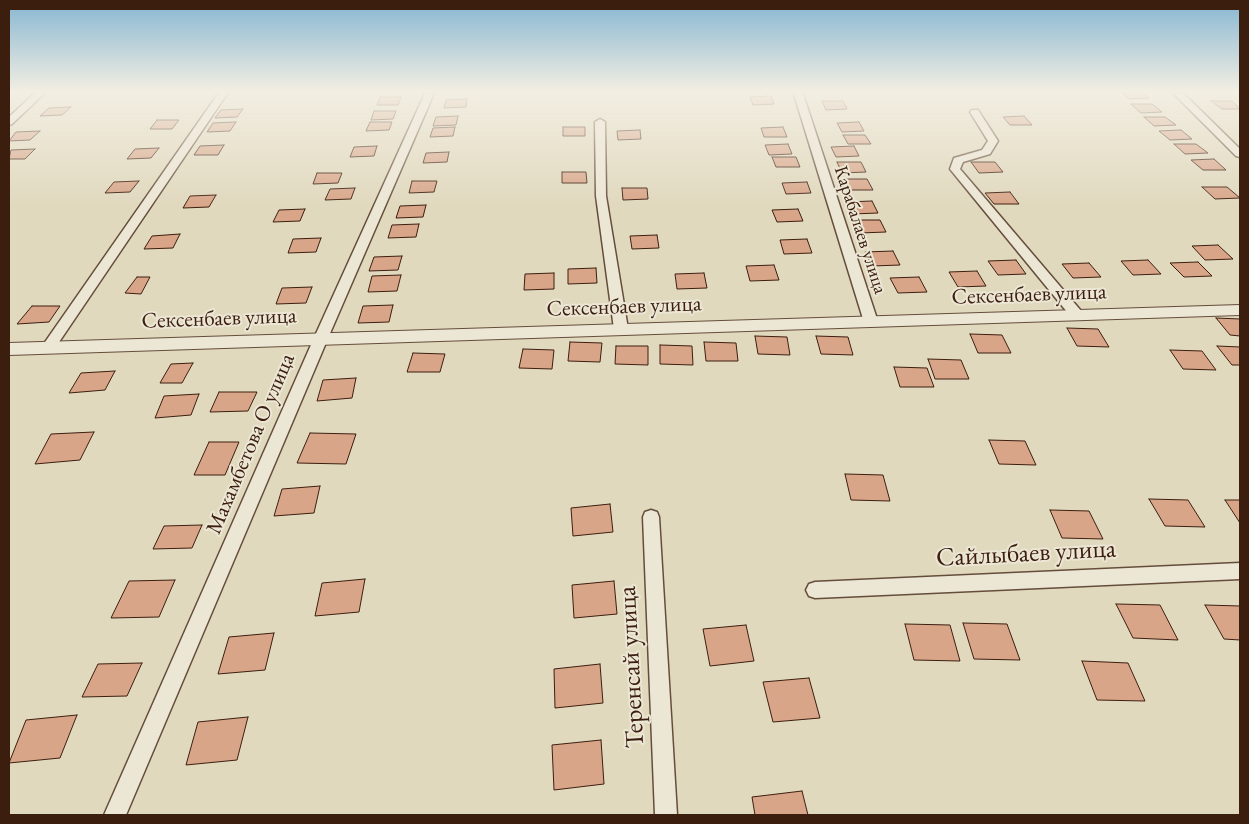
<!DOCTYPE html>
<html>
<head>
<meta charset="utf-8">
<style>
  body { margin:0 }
  #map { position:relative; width:1249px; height:824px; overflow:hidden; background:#e1d9be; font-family:"EB Garamond",serif }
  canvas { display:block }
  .frame { position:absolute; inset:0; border:10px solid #3c1e0f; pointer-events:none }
</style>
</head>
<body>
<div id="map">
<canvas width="1249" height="824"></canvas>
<div class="frame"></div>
</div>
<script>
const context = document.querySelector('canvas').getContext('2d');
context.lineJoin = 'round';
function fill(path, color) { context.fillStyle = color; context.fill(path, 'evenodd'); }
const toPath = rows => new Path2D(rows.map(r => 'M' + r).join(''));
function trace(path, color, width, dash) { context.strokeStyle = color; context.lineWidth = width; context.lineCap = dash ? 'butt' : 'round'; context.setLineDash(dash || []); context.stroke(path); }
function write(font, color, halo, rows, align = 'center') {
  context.font = font + ' "EB Garamond",serif'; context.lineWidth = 4; context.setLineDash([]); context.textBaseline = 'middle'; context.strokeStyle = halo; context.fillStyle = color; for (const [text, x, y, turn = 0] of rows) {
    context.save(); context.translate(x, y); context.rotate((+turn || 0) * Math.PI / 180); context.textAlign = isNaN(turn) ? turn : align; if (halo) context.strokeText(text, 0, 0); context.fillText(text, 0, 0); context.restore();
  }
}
const building = toPath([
  [1120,91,1141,91,1149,98,1129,99,1120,91],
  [771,96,774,104,753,105,750,97,771,96],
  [380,97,401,97,398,105,377,105,380,97],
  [467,99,466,107,444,108,446,100,467,99],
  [822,101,843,101,847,109,826,110,822,101],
  [1211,101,1232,101,1240,109,1222,109,1211,101],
  [1131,104,1152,104,1162,112,1141,113,1131,104],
  [71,107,62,115,40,116,49,108,71,107],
  [243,109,237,117,215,118,221,110,243,109],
  [374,111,396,111,393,119,371,120,374,111],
  [458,116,456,125,433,126,436,117,458,116],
  [1024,116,1032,125,1010,125,1003,117,1024,116],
  [1144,117,1165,117,1176,125,1154,126,1144,117],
  [157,120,179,120,172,129,150,129,157,120],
  [236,122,230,131,207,132,213,123,236,122],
  [370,122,392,122,389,130,366,131,370,122],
  [859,122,864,131,842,132,837,123,859,122],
  [455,127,453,136,430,137,433,128,455,127],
  [563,127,585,127,585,136,563,136,563,127],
  [783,127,787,137,764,137,761,128,783,127],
  [640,130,641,139,618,140,617,131,640,130],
  [1181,130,1192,139,1170,140,1159,131,1181,130],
  [40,131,30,140,9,141,16,132,40,131],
  [843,135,865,135,871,144,848,144,843,135],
  [788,144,792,154,769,155,765,145,788,144],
  [1174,144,1196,144,1208,153,1185,154,1174,144],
  [224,145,218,155,194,155,200,146,224,145],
  [377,146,374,156,350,157,354,147,377,146],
  [854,146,859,156,836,157,831,147,854,146],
  [159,148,151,158,127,159,135,149,159,148],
  [35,149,25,159,9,159,11,150,35,149],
  [449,152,447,162,423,163,426,153,449,152],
  [772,157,796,157,800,167,776,167,772,157],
  [1214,159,1226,170,1203,170,1191,160,1214,159],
  [837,162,861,162,866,172,842,173,837,162],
  [971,162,995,162,1003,172,979,173,971,162],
  [562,172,586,172,587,183,562,183,562,172],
  [317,173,342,173,338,183,313,184,317,173],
  [843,179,867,179,873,190,848,190,843,179],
  [139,181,130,192,105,193,114,182,139,181],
  [412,181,437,181,434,192,409,193,412,181],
  [807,182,811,193,786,194,782,183,807,182],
  [1202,187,1227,187,1240,198,1215,199,1202,187],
  [355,188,351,199,325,200,330,189,355,188],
  [622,188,647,188,648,199,623,200,622,188],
  [1010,192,1019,204,994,204,985,193,1010,192],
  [216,195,209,207,183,208,190,196,216,195],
  [872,201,878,213,852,214,846,202,872,201],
  [426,205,423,217,396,218,400,206,426,205],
  [305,209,300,221,273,222,279,210,305,209],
  [798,209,803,221,777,222,772,210,798,209],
  [854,220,880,220,886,232,860,233,854,220],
  [419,224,416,237,388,238,392,225,419,224],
  [180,234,173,248,144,249,152,236,180,234],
  [657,235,659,248,632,249,630,236,657,235],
  [321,238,316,252,288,253,293,239,321,238],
  [807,239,812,253,784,254,780,240,807,239],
  [1218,245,1233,259,1205,260,1192,246,1218,245],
  [893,251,900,265,872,266,865,252,893,251],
  [402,256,398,270,369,271,374,257,402,256],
  [1016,260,1026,274,998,275,988,261,1016,260],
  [1148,260,1161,274,1133,275,1121,261,1148,260],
  [1198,262,1212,276,1184,277,1170,263,1198,262],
  [1089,263,1101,277,1073,278,1062,264,1089,263],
  [774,265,779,280,750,281,746,266,774,265],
  [596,268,597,283,568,284,568,269,596,268],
  [977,271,986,286,958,287,949,272,977,271],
  [554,273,554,289,524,290,525,274,554,273],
  [704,273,707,288,677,289,675,274,704,273],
  [401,275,397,291,368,292,372,276,401,275],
  [137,277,150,277,141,294,125,293,137,277],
  [919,277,927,292,898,293,890,278,919,277],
  [312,287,306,303,276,304,282,288,312,287],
  [393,305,389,322,358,323,363,306,393,305],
  [32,306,60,306,49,322,17,324,32,306],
  [1216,318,1240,319,1240,336,1230,335,1216,318],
  [1067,328,1098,329,1109,347,1077,346,1067,328],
  [970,334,1002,335,1011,353,978,353,970,334],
  [755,336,787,337,790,355,758,354,755,336],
  [816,336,848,337,853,355,821,354,816,336],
  [570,342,602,343,600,362,568,361,570,342],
  [704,342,736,343,738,361,706,361,704,342],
  [660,345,692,346,693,365,660,364,660,345],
  [616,346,648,346,648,365,615,364,616,346],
  [1217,346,1240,347,1240,365,1232,365,1217,346],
  [523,349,554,350,552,369,519,368,523,349],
  [1170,350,1202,351,1216,370,1183,369,1170,350],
  [413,353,445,354,440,372,407,372,413,353],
  [928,359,961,360,969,379,935,379,928,359],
  [193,363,182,383,160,383,171,364,193,363],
  [894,367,927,368,934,387,900,387,894,367],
  [115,371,105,390,69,393,81,373,115,371],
  [356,378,352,398,317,401,323,380,356,378],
  [219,392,257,392,248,411,210,412,219,392],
  [199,394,191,415,155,418,164,396,199,394],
  [94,432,80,460,35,464,51,434,94,432],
  [310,433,356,434,346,464,297,463,310,433],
  [989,440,1025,441,1036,465,999,464,989,440],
  [209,442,239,442,225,475,194,475,209,442],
  [845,474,883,475,890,501,851,500,845,474],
  [320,486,314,513,274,516,282,489,320,486],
  [1149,499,1188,500,1205,527,1165,526,1149,499],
  [1225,500,1240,500,1240,523,1225,500],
  [610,504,613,532,573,536,571,508,610,504],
  [1050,510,1089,511,1103,539,1062,538,1050,510],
  [202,525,192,548,153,549,164,526,202,525],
  [365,579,359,612,315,616,322,583,365,579],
  [175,580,159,617,111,618,129,581,175,580],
  [614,581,617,614,574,618,572,585,614,581],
  [1116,604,1160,605,1178,640,1133,638,1116,604],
  [1205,605,1240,606,1240,640,1224,639,1205,605],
  [963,623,1007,624,1020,660,974,659,963,623],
  [905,624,950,625,960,661,914,660,905,624],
  [746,625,754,661,710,666,703,629,746,625],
  [274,633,265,670,218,674,229,637,274,633],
  [1082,661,1128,663,1145,701,1097,700,1082,661],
  [142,663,127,696,82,697,98,664,142,663],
  [600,664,603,703,555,708,554,669,600,664],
  [809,678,820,718,773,722,763,682,809,678],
  [77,715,60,758,9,763,26,720,77,715],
  [248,717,237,760,186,765,198,722,248,717],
  [601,740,604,784,554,790,552,745,601,740],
  [802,791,808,815,755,815,752,797,802,791]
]);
fill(building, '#d8a588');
trace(building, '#3c1e0f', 1);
const minor = toPath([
  [37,91,47,91,12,124,9,125,9,117,37,91],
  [220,91,229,91,53,351,43,351,41,348,43,345,220,91],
  [426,91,435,91,328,338,126,815,104,815,314,338,426,91],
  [793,91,802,91,878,322,876,325,866,325,864,322,793,91],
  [1171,91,1181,91,1240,149,1240,157,1236,156,1171,91],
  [972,110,978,110,998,141,990,154,963,162,960,169,1082,312,1084,315,1082,318,1072,318,950,169,954,158,982,150,988,141,970,112,972,110],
  [600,119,605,122,606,196,628,329,621,334,614,329,596,196,595,122,600,119],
  [651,510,657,512,659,517,677,815,655,815,643,517,645,512,651,510],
  [1240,563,1240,579,815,598,809,596,806,590,809,584,815,582,1240,563]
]);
const tertiary = toPath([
  [1240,305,1240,315,9,355,9,343,1240,305]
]);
trace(minor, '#654d3b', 3);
trace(tertiary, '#654d3b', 2);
fill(minor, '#ece6d5');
fill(tertiary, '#ece6d5');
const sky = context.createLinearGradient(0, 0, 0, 207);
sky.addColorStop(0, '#86b6d2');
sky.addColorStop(0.44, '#f2eee2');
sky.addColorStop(1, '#f2eee200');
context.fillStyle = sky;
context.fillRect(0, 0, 1249, 207);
write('19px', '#3c1e0f', '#ece6d5', [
  ["Карабалаев улица",860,230,72]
]);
write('22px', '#3c1e0f', '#ece6d5', [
  ["Сексенбаев улица",1029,295,-2],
  ["Сексенбаев улица",624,307,-2],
  ["Сексенбаев улица",219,319,-2],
  ["Махамбетова О улица",251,444,-67]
]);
write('26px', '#3c1e0f', '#ece6d5', [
  ["Сайлыбаев улица",1026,554,-3],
  ["Теренсай улица",632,667,-93]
]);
</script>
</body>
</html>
